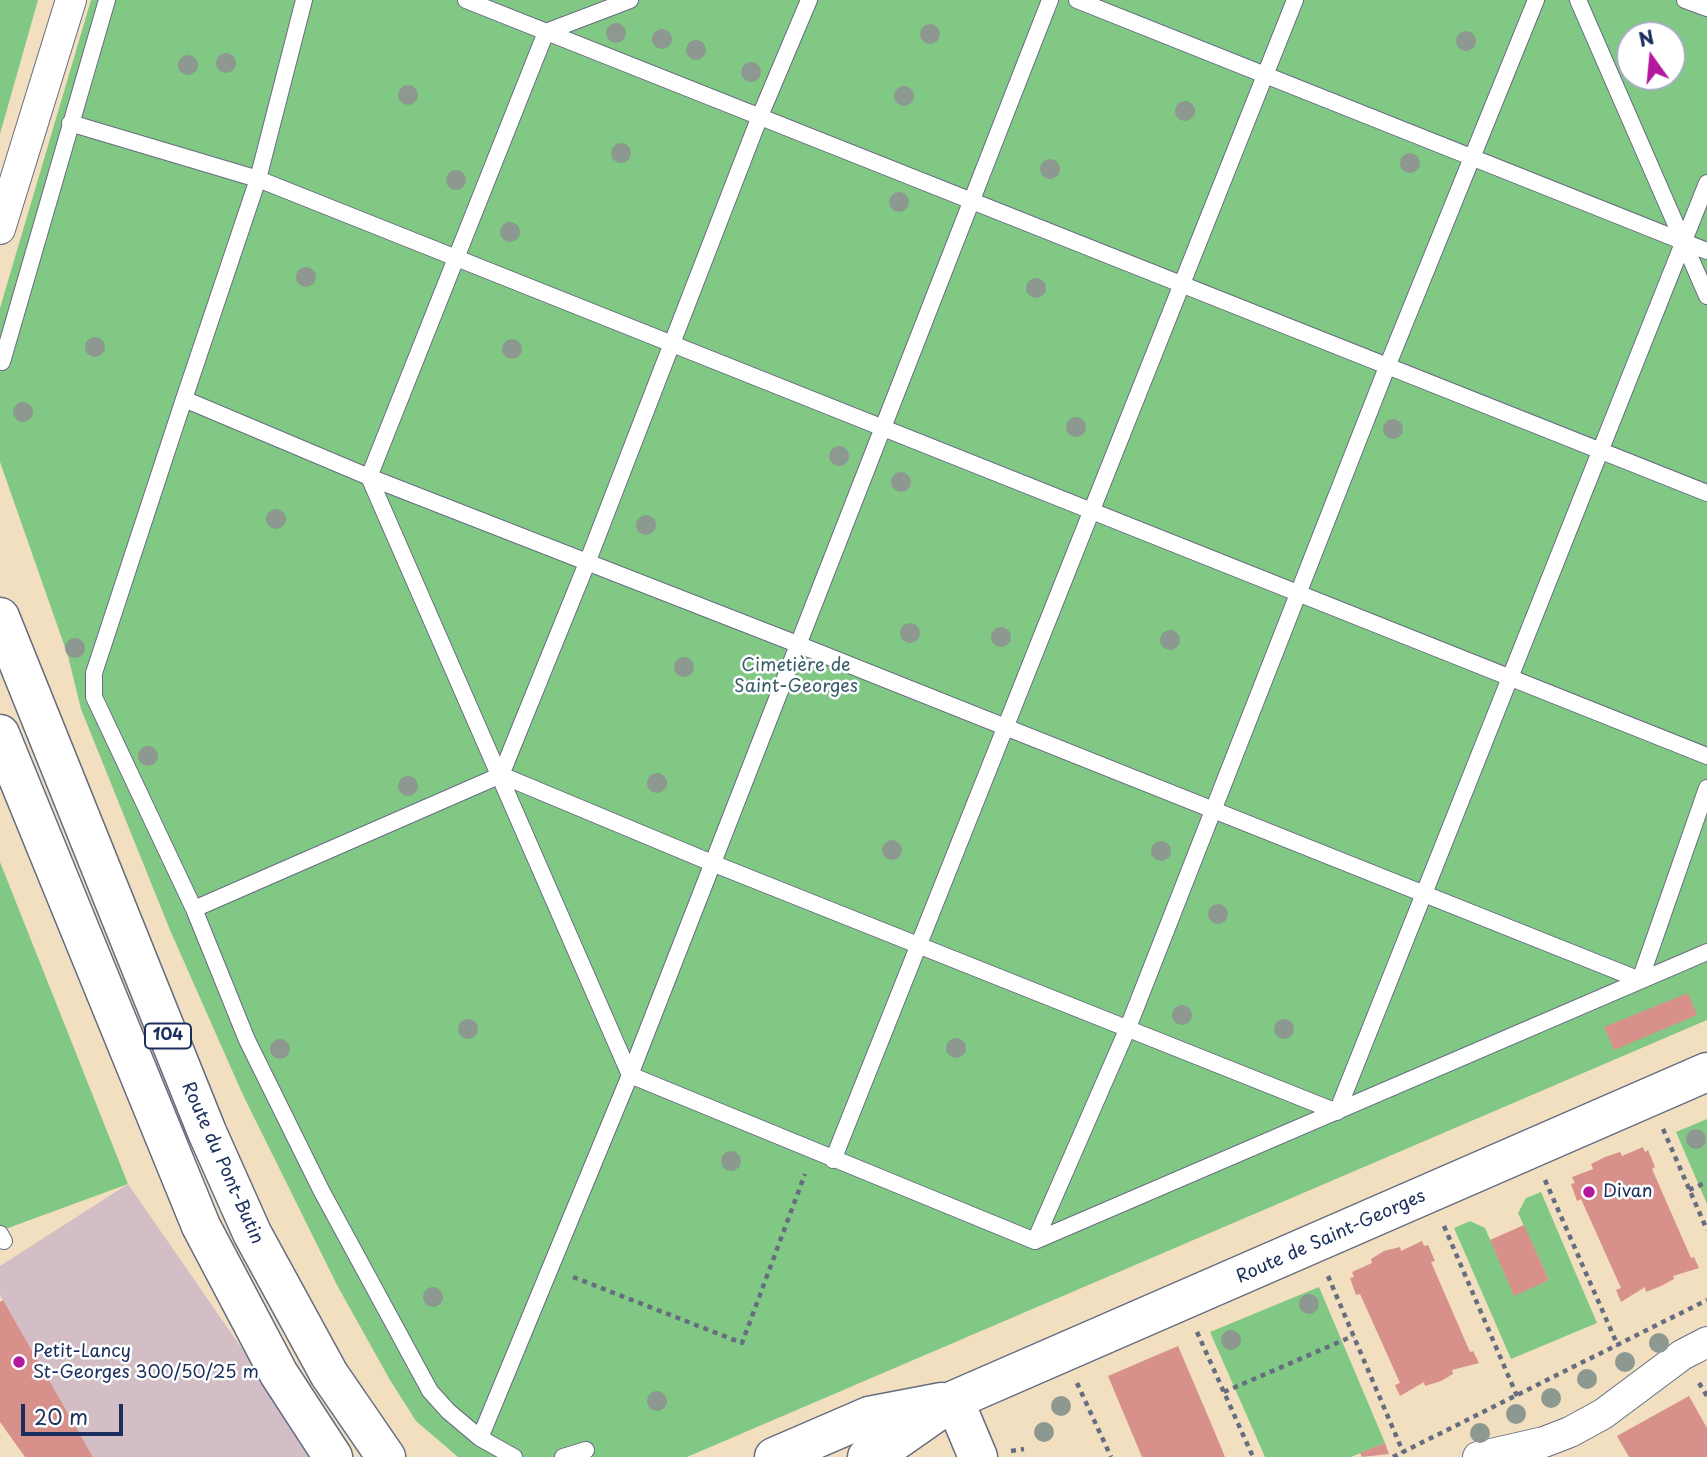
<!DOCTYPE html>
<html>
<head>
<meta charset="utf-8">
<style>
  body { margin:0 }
  #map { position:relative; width:1707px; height:1457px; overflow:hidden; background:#f1dfc0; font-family:"Playpen Sans",sans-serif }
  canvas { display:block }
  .north { position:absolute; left:1616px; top:21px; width:70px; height:70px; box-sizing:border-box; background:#fff; border:2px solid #a4acbf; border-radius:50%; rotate:345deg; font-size:19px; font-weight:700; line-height:28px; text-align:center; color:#1b2f5e }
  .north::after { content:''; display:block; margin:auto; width:24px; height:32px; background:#b5179e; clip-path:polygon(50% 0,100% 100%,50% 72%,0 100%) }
  .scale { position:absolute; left:21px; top:1404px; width:102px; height:32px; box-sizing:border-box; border:4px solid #1b2f5e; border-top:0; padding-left:9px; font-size:21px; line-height:24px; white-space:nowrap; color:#1b2f5e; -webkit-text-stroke:5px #fff; paint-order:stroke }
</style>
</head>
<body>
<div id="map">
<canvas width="1707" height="1457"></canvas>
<div class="north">N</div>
<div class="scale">20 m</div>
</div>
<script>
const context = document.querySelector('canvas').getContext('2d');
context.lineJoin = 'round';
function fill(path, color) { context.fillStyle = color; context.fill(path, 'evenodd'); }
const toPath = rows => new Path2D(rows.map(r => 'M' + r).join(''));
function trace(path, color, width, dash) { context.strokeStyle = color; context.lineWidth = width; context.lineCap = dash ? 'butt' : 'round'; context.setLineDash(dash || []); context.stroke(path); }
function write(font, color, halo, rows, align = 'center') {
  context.font = font + ' "Playpen Sans",sans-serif'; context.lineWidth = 5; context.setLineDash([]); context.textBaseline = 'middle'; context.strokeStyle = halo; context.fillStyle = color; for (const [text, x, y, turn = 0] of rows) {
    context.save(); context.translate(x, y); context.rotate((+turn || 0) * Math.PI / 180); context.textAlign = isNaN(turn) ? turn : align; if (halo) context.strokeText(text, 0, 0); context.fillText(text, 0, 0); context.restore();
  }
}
fill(toPath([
  [128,1184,317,1457,93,1457,0,1295,0,1266]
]), '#d2bec4');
fill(toPath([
  [0,0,38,0,0,134],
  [91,0,1707,0,1707,1020,687,1457,458,1457,416,1421,390,1380,337,1285,243,1095,170,930,81,709,68,656,0,462,0,308],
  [1630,35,1672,35,1672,77,1630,77],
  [0,862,128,1184,0,1231],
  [1707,1119,1707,1204,1676,1132],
  [1541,1192,1597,1323,1511,1359,1454,1228,1470,1221,1485,1228,1514,1295,1549,1280,1518,1213,1526,1198],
  [1319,1287,1385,1443,1351,1457,1265,1457,1210,1332]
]), '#80c884');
fill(toPath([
  [1688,993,1697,1015,1614,1050,1604,1027],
  [1643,1147,1645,1152,1648,1150,1655,1167,1652,1169,1691,1258,1694,1257,1699,1268,1673,1276,1674,1279,1661,1286,1646,1292,1645,1287,1621,1302,1616,1290,1621,1288,1581,1199,1577,1201,1571,1184,1575,1183,1572,1177,1593,1169,1591,1164,1605,1157,1620,1152,1622,1156],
  [1524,1225,1549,1280,1514,1296,1490,1240],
  [1422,1241,1424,1246,1428,1245,1435,1261,1431,1262,1470,1352,1473,1351,1479,1363,1452,1370,1453,1374,1441,1381,1425,1386,1424,1382,1400,1396,1395,1385,1400,1383,1360,1294,1356,1295,1350,1278,1354,1277,1352,1272,1372,1263,1371,1259,1384,1251,1400,1247,1401,1251],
  [3,1300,93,1457,25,1457,0,1422,0,1302],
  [1178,1346,1213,1428,1225,1457,1142,1457,1108,1376],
  [1689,1396,1707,1428,1707,1457,1629,1457,1617,1436],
  [1385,1443,1389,1454,1362,1457,1360,1453]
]), '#d7908a');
const lane = toPath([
  [466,0,1707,493],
  [630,0,546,32,369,477,630,1075,1035,1241,1707,952],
  [809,0,760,116,587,563,501,775,712,863,1337,1112,1707,183],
  [1077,0,1707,251],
  [1578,0,1707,296],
  [1685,0,1707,8],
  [70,123,258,179,1707,756],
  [2,362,107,0],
  [184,399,258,179,304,0],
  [194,909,94,697,94,673,184,399,369,477,797,644,1640,980,1707,788],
  [833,1160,1295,0],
  [0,1234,4,1241],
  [1035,1241,1127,1030,1387,367,1536,0],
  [480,1438,448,1411,430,1391,321,1190,247,1040,194,909,501,775],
  [514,1457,480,1438,630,1075,1050,0],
  [563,1457,586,1450]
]);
const street = toPath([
  [0,229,71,0],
  [1478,1457,1544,1442,1570,1432,1603,1414,1682,1355,1707,1342]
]);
const secondary = toPath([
  [954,1400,978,1457],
  [774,1457,869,1416,942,1402],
  [867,1457,881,1451,954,1400,1707,1072]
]);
const primary = toPath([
  [0,617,207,1132,252,1233,329,1374,386,1457],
  [0,734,201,1226,279,1374,333,1457]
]);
trace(lane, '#666d80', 18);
trace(street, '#666d80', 32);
trace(secondary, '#666d80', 41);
trace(primary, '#666d80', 41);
trace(toPath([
  [1663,1129,1707,1230],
  [1545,1180,1618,1346],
  [1689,1190,1707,1182],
  [1444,1226,1517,1396],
  [1328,1276,1403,1452],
  [573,1277,742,1343,805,1174],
  [1197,1332,1253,1457],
  [1077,1383,1111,1457],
  [1699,1383,1707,1396],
  [1224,1392,1353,1336],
  [1011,1451,1024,1449],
  [1393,1457,1707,1300]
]), '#666d80', 4.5, [5, 5]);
trace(lane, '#fff', 16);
trace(street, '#fff', 30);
trace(secondary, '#fff', 38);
trace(primary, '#fff', 38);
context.fillStyle = '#8c9890';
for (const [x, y] of [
  [616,33],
  [930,34],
  [662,39],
  [1466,41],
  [696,50],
  [226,63],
  [188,65],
  [751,72],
  [408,95],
  [904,96],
  [1185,111],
  [621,153],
  [1410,163],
  [1050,169],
  [456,180],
  [899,202],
  [510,232],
  [306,277],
  [1036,288],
  [95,347],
  [512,349],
  [23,412],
  [1076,427],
  [1393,429],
  [839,456],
  [901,482],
  [276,519],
  [646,525],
  [910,633],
  [1001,637],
  [1170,640],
  [75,648],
  [684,667],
  [148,756],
  [657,783],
  [408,786],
  [892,850],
  [1161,851],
  [1218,914],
  [1182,1015],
  [468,1029],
  [1284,1029],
  [956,1048],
  [280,1049],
  [1696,1139],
  [731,1161],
  [433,1297],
  [1309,1304],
  [1231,1340],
  [1659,1343],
  [1625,1362],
  [1587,1379],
  [1551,1398],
  [657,1401],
  [1061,1406],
  [1516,1414],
  [1044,1432],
  [1480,1433]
]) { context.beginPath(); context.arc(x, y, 10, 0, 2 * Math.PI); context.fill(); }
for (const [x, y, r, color] of [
  [1589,1192,7,"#b5179e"],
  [19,1362,7,"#b5179e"]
]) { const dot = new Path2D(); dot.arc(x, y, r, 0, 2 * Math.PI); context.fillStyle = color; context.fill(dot); trace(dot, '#fff', 2.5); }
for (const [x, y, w] of [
  [168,1036,46]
]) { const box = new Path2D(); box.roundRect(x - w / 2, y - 12.5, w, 25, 5); context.fillStyle = '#fff'; context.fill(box); trace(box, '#1b2f5e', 2); }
write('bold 16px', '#1b2f5e', null, [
  ["104",168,1036]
]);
write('18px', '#395d69', '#fff', [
  ["Cimetière de",796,666],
  ["Saint-Georges",796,687]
]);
write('18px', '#1b2f5e', '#fff', [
  ["Route du Pont-Butin",222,1163,66],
  ["Route de Saint-Georges",1331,1237,-24]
]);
write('18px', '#1b2f5e', '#fff', [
  ["Divan",1603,1192],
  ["Petit-Lancy",33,1352],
  ["St-Georges 300/50/25 m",33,1373]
], 'left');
</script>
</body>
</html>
